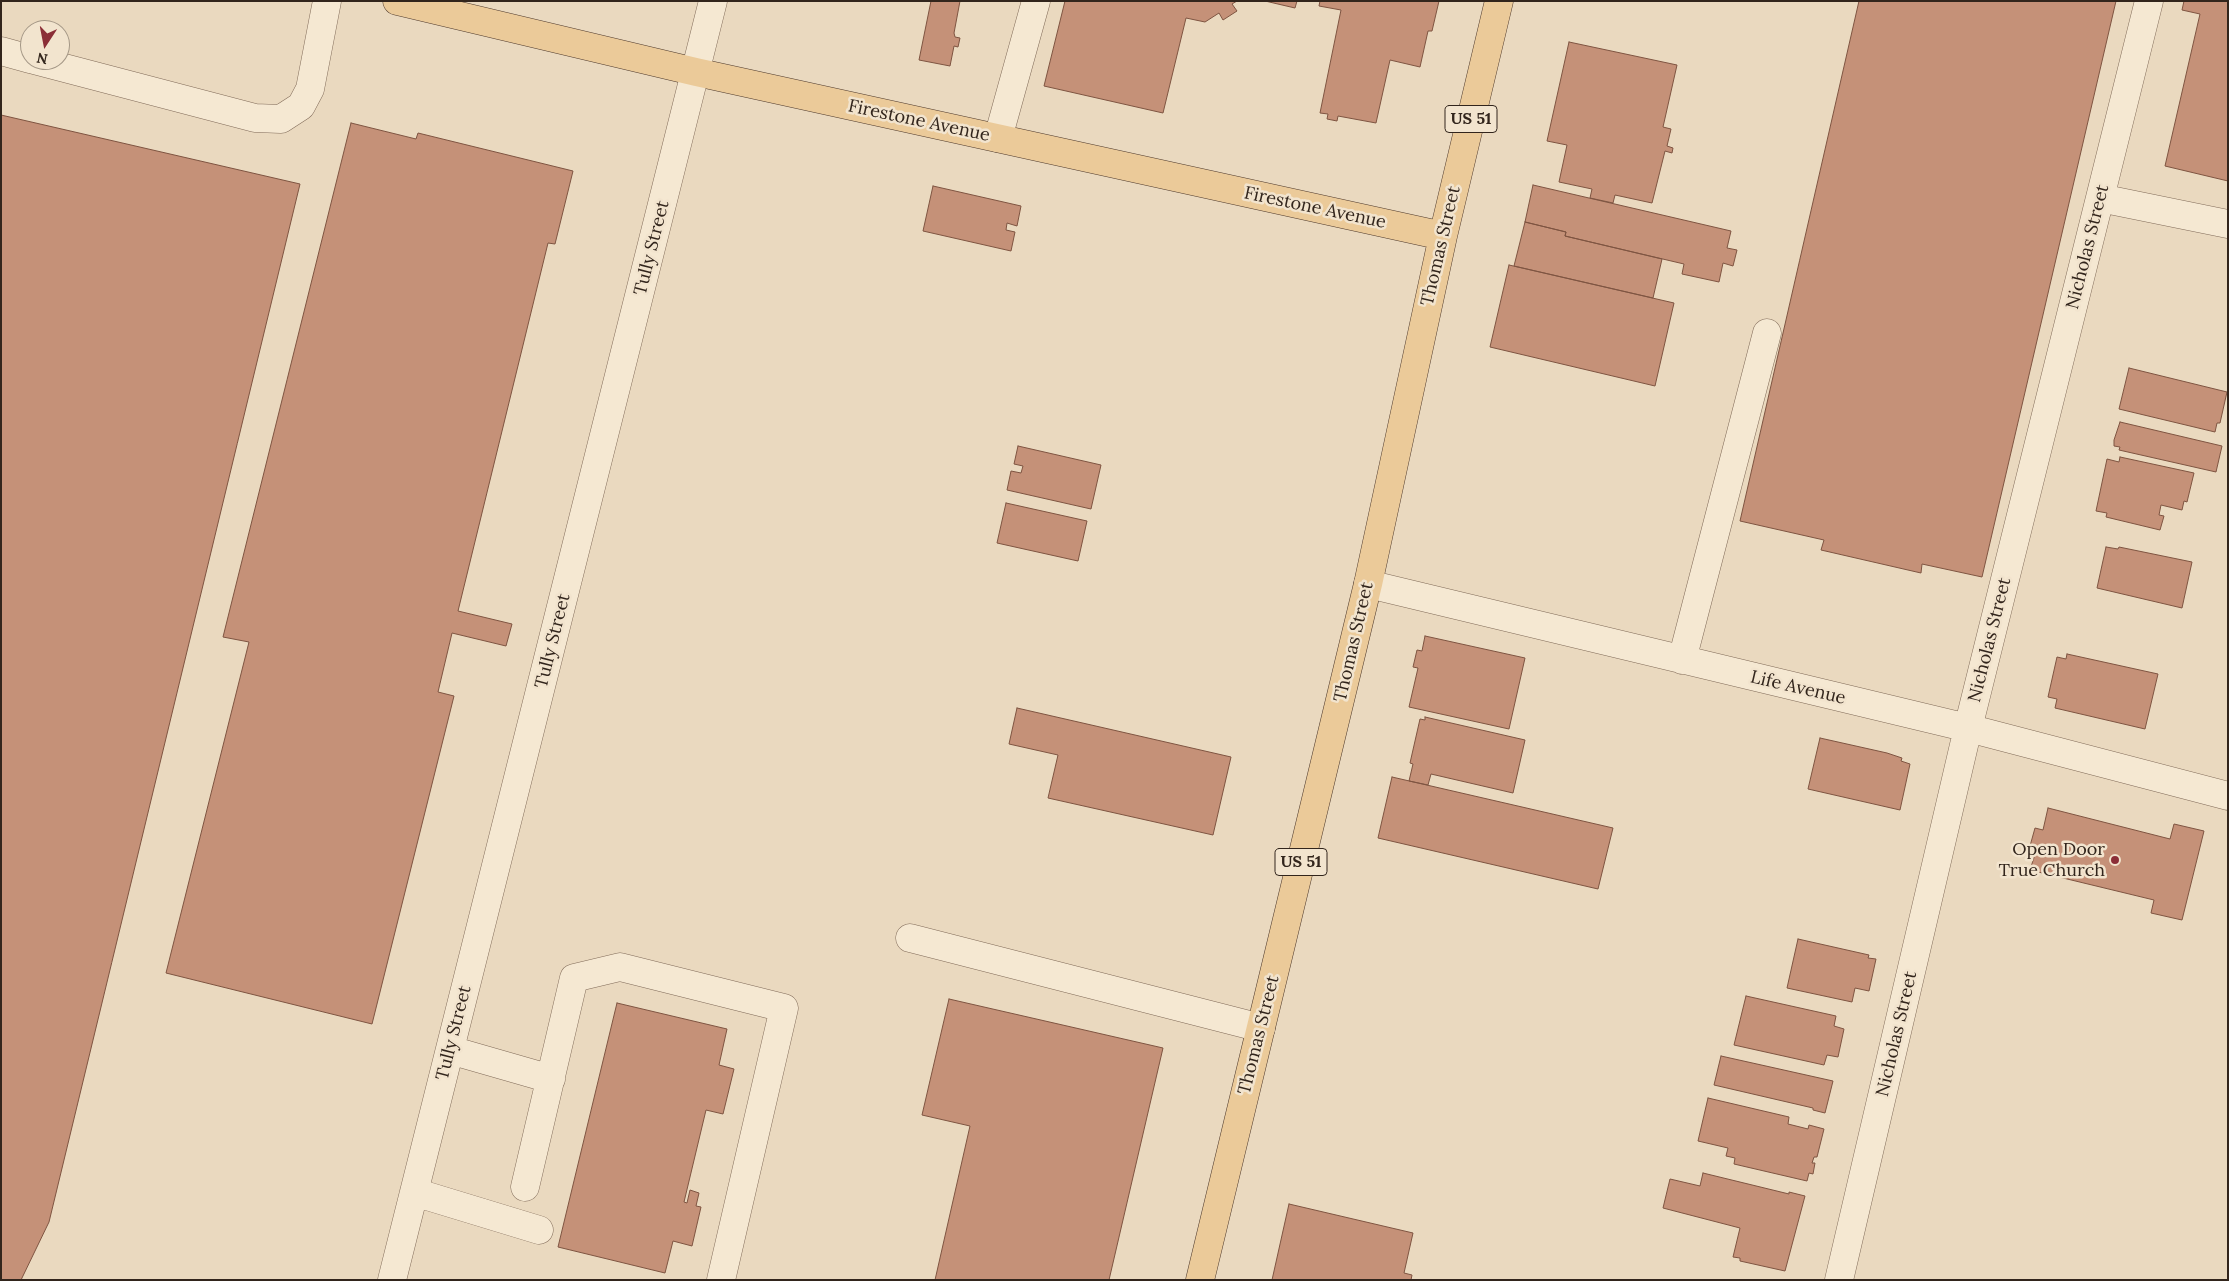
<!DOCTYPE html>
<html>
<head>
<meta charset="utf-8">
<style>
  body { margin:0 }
  #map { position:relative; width:2229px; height:1281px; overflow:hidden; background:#ead9bf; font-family:Lora,serif }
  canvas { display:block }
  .frame { position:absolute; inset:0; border:2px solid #32251c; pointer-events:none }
  .north { position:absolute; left:20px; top:20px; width:50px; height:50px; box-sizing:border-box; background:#f2e4ce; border:1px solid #a59887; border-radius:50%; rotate:191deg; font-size:14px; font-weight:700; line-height:20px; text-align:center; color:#32251c }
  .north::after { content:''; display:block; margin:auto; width:18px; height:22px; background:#8b2e37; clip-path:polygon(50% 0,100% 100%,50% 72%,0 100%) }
</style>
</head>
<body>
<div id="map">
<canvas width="2229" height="1281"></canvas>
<div class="frame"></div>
<div class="north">N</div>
</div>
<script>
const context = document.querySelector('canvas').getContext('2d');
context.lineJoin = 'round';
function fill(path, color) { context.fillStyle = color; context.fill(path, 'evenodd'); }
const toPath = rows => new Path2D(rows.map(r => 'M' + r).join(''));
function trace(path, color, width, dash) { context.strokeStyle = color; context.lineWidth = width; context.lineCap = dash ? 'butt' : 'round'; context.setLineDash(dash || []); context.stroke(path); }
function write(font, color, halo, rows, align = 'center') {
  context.font = font + ' Lora,serif'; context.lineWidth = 5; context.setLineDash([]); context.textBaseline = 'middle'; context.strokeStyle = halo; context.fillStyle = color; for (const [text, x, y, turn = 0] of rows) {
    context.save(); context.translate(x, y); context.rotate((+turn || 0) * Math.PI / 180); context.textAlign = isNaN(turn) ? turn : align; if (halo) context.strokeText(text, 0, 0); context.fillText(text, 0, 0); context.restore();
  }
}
const building = toPath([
  [931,1,960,1,954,33,955,37,960,38,958,47,954,46,950,66,919,60,931,1],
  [1065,1,1237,1,1232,4,1237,11,1223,20,1219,13,1205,22,1186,18,1163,113,1044,86,1065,1],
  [1265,1,1297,1,1295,8,1265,1],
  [1320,1,1439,1,1432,31,1428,31,1420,67,1390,60,1376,123,1338,116,1337,121,1327,119,1328,114,1320,113,1341,10,1319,6,1320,1],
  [1859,1,2116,1,1982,577,1922,564,1921,573,1821,550,1824,540,1740,521,1859,1],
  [2184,1,2228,1,2228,181,2165,166,2200,14,2182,10,2184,1],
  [1569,42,1677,65,1663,127,1671,129,1667,146,1673,148,1672,153,1665,151,1652,203,1615,195,1613,203,1590,198,1592,189,1559,182,1567,145,1547,141,1569,42],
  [1,115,300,184,49,1222,21,1280,1,1280,1,115],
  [351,123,416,139,418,133,573,171,555,244,548,243,458,611,512,624,506,646,452,633,438,692,454,696,372,1024,166,973,249,642,223,637,351,123],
  [1533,185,1731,231,1727,248,1737,250,1733,266,1723,263,1719,282,1682,274,1684,264,1565,236,1566,232,1525,222,1533,185],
  [933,186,1021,206,1017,226,1007,223,1006,230,1015,232,1011,251,923,231,933,186],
  [1525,222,1566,232,1565,236,1662,259,1653,298,1514,266,1525,222],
  [1509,265,1674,303,1655,386,1490,347,1509,265],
  [2129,368,2227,392,2220,423,2217,423,2215,432,2119,409,2129,368],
  [2120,422,2222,446,2216,472,2119,450,2120,447,2114,446,2114,440,2120,422],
  [1018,446,1101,465,1091,509,1007,490,1011,471,1021,473,1023,466,1014,464,1018,446],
  [2120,457,2194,473,2187,502,2184,501,2182,510,2161,505,2159,515,2164,516,2160,530,2106,517,2107,513,2096,511,2107,459,2119,462,2120,457],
  [1006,503,1087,521,1078,561,997,543,1006,503],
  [2106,547,2118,549,2119,547,2192,562,2182,608,2097,588,2106,547],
  [1425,636,1525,658,1509,729,1409,707,1418,668,1413,667,1417,650,1422,651,1425,636],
  [2067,654,2158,674,2145,729,2055,708,2057,699,2048,697,2057,657,2066,659,2067,654],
  [1017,708,1231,757,1213,835,1048,798,1058,755,1009,744,1017,708],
  [1425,717,1525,740,1513,793,1431,774,1428,785,1409,781,1413,764,1410,763,1420,719,1425,720,1425,717],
  [1820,738,1887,753,1902,758,1901,761,1910,764,1900,810,1808,789,1820,738],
  [1392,777,1613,828,1598,889,1378,838,1392,777],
  [2048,808,2170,839,2174,824,2204,831,2182,920,2151,913,2154,900,2030,870,2037,848,2030,846,2035,828,2043,830,2048,808],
  [1798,939,1869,955,1868,958,1876,959,1869,991,1855,988,1852,1002,1787,988,1798,939],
  [1746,996,1836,1016,1834,1026,1844,1029,1838,1057,1827,1055,1824,1065,1734,1045,1746,996],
  [949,999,1163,1048,1109,1280,935,1280,970,1126,922,1115,949,999],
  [617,1003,727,1029,719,1065,734,1069,723,1114,706,1110,684,1202,687,1203,690,1190,699,1193,696,1206,701,1207,692,1246,673,1241,665,1273,558,1247,617,1003],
  [1721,1056,1833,1081,1825,1113,1813,1110,1813,1108,1714,1085,1721,1056],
  [1708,1098,1789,1117,1788,1124,1808,1129,1809,1125,1824,1129,1817,1157,1814,1157,1812,1163,1815,1163,1813,1174,1809,1173,1807,1181,1734,1164,1735,1158,1726,1156,1728,1148,1698,1141,1708,1098],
  [1703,1173,1789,1194,1789,1192,1805,1196,1785,1271,1740,1261,1740,1258,1733,1257,1740,1228,1663,1208,1670,1179,1700,1186,1703,1173],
  [1289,1204,1413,1233,1404,1273,1412,1275,1411,1280,1272,1280,1289,1204]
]);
fill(building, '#c59178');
trace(building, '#7e5441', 1);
const minor = toPath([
  [1,51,30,59],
  [34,60,255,118,281,119,301,106,310,89,327,1],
  [998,138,1036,1],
  [2100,198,2228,224],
  [1368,584,1968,728,2228,796],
  [1682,660,1767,333],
  [910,938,1261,1028],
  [450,1050,551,1079],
  [525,1187,574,978,620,967,784,1008,721,1280],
  [414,1192,539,1230],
  [392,1280,713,1],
  [1839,1280,1968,728,2149,1]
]);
const major = toPath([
  [397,1,696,72,1443,236],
  [1200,1280,1368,584,1443,236,1499,1]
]);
trace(minor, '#816b59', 29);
trace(major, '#4f3a2d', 29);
trace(minor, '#f5e8d2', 28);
trace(major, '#ebca99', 28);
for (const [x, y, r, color] of [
  [2115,860,5,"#8b2e37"]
]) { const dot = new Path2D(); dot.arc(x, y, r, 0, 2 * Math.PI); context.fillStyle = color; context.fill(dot); trace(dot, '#f2e4ce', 2); }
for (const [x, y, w] of [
  [1471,119,52],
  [1301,862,52]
]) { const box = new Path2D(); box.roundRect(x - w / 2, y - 13.5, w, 27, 4); context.fillStyle = '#f2e4ce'; context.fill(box); trace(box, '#32251c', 1); }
write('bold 16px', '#32251c', null, [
  ["US 51",1471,119],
  ["US 51",1301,862]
]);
write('18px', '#32251c', '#f2e4ce', [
  ["Firestone Avenue",919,121,12],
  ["Firestone Avenue",1315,208,12],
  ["Thomas Street",1441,246,-77],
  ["Nicholas Street",2088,247,-76],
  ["Tully Street",652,248,-76],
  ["Nicholas Street",1990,640,-76],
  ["Tully Street",553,641,-76],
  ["Thomas Street",1354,642,-77],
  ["Life Avenue",1798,688,13],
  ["Tully Street",454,1033,-76],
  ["Nicholas Street",1897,1034,-77],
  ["Thomas Street",1259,1035,-76]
]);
write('18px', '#32251c', '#f2e4ce', [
  ["Open Door",2105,850],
  ["True Church",2105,871]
], 'right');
</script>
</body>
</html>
